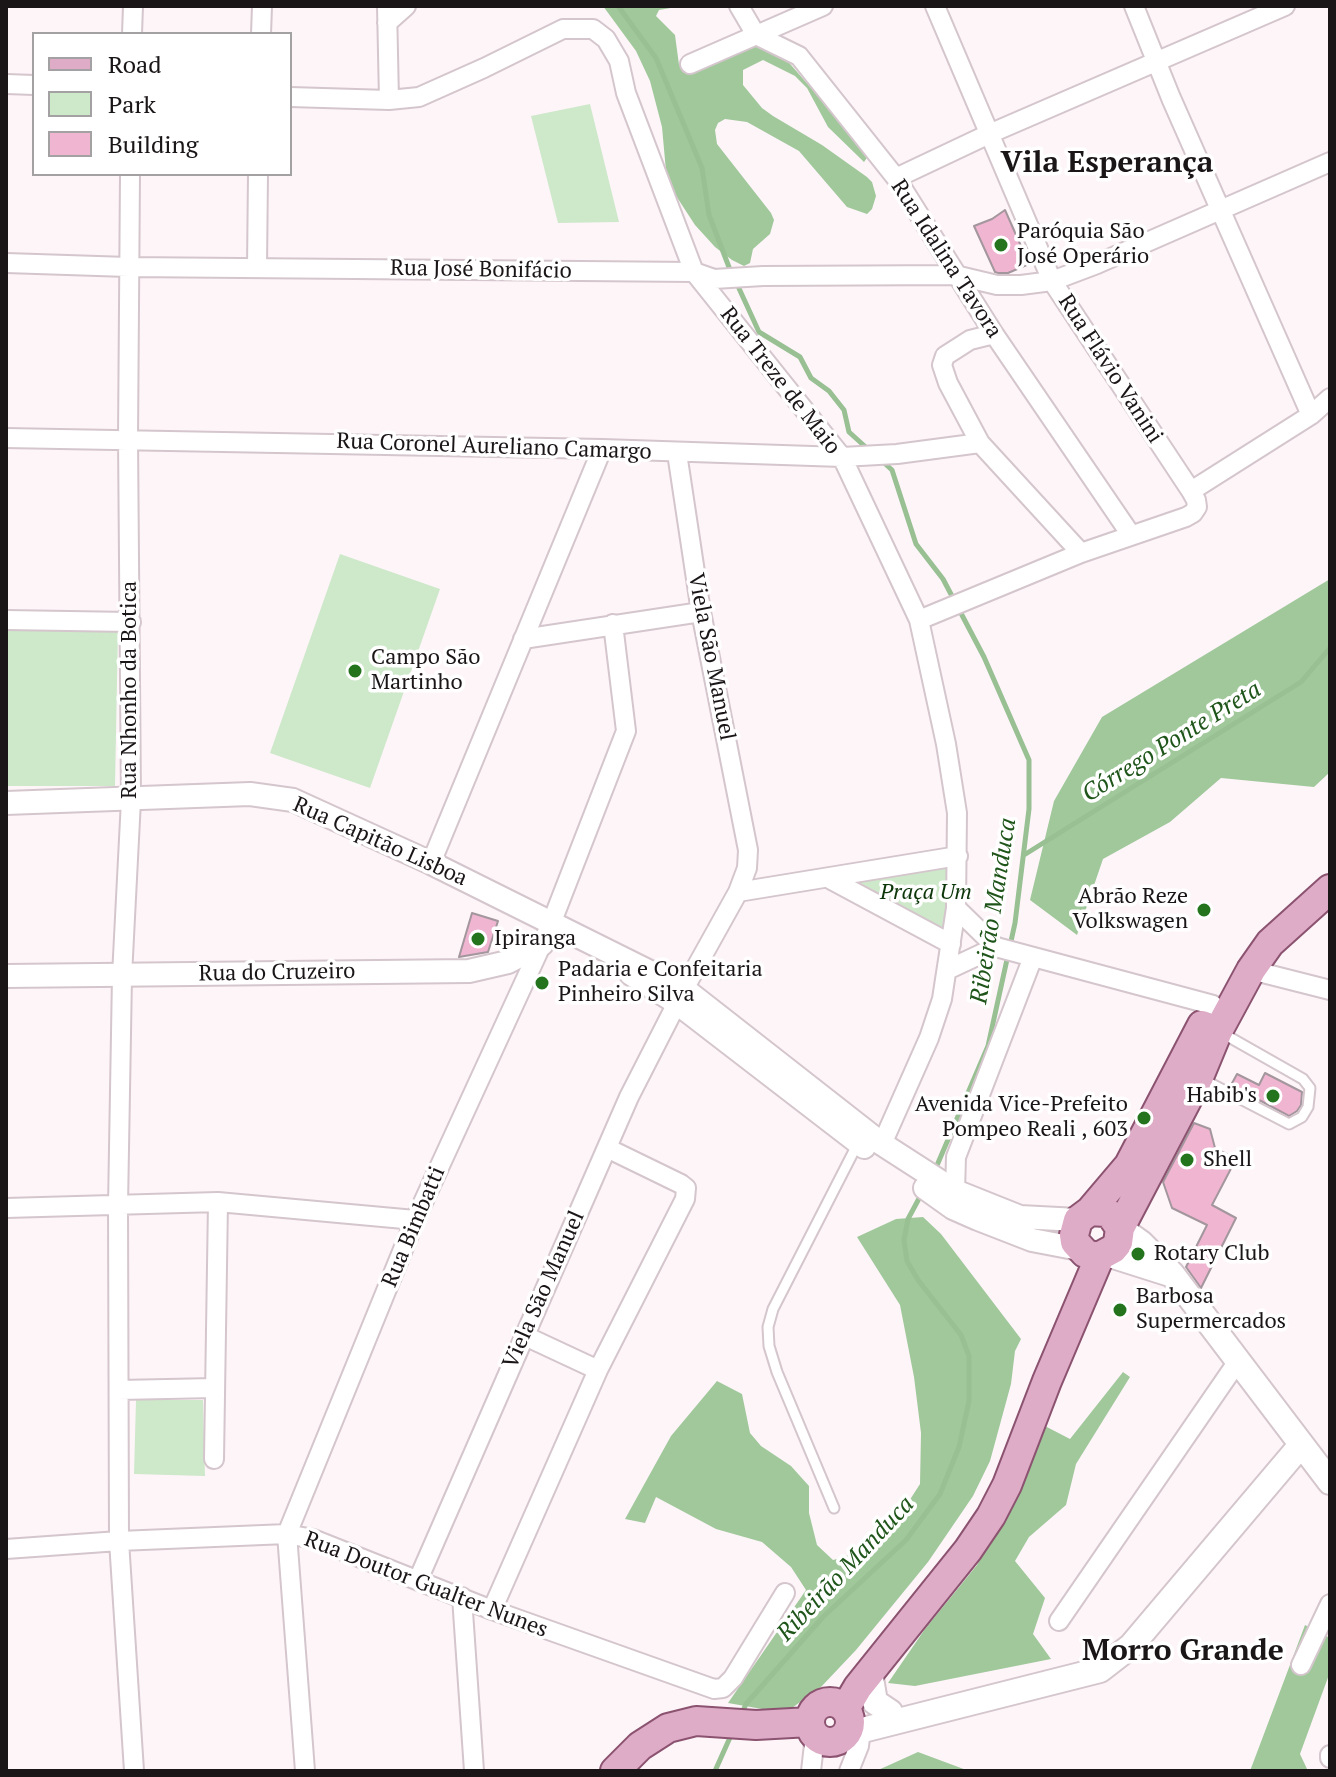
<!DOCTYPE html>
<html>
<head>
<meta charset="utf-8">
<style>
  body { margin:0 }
  #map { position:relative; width:1336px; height:1777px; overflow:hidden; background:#fef5f9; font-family:"PT Serif",serif }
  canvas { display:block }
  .frame { position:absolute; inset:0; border:8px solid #1a1517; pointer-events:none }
  .legend { position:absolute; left:32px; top:32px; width:260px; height:144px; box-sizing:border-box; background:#fff; border:2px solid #a3a1a2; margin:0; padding:10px 14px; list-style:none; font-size:24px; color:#1a1517 }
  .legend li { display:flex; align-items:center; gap:16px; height:40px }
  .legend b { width:40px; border:2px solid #a3a1a2 }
</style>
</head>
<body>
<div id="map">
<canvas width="1336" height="1777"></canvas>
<div class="frame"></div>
<ul class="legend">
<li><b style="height:10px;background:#deacc6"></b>Road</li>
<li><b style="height:22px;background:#cee8ca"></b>Park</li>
<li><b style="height:22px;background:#efb5d1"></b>Building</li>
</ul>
</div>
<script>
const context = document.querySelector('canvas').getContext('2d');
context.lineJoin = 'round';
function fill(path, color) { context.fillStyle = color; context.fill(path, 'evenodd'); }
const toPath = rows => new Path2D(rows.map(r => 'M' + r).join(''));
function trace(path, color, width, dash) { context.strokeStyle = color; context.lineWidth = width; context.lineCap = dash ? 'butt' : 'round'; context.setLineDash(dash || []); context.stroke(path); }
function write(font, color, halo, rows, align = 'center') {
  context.font = font + ' "PT Serif",serif'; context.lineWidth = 7; context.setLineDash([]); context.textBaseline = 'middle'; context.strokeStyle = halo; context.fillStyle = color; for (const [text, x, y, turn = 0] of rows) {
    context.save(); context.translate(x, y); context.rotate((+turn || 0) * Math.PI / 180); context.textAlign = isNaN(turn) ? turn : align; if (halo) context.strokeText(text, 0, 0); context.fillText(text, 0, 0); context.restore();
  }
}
fill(toPath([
  [590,104,619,222,558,223,531,116],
  [340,554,440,589,370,788,270,753],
  [6,630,118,630,115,786,6,786],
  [951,867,945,930,858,882],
  [136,1400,203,1400,205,1476,134,1474]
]), '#cee8ca');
fill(toPath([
  [603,6,682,6,659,10,656,16,675,35,679,65,699,65,752,43,777,49,826,105,863,141,869,155,864,162,828,127,807,88,795,76,763,60,743,70,743,85,762,108,773,116,822,145,867,177,872,182,876,196,872,209,867,214,847,207,799,151,747,122,725,119,718,123,715,130,717,144,771,213,774,220,770,234,753,249,750,263,744,266,732,260,715,247,695,225,667,182,662,127,650,81,636,51],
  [1330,579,1330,772,1314,787,1221,778,1170,822,1103,859,1077,935,1030,900,1054,801,1102,717],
  [923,1217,941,1234,1021,1339,1015,1351,1011,1384,990,1461,973,1496,928,1562,856,1650,821,1687,785,1713,728,1703,806,1590,791,1567,762,1542,716,1529,656,1497,645,1523,625,1519,671,1436,717,1381,742,1394,750,1433,761,1446,791,1466,809,1486,809,1513,817,1545,833,1560,845,1557,867,1542,902,1512,920,1484,921,1433,914,1377,900,1305,857,1237,896,1219],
  [1123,1372,1130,1377,1076,1464,1066,1505,1029,1537,1015,1561,1045,1598,1033,1634,1051,1659,915,1686,888,1683,925,1629,977,1565,1007,1506,1043,1425,1070,1439],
  [1305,1625,1330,1638,1330,1672,1300,1754,1308,1771,1250,1771],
  [918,1752,969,1771,876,1771]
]), '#a0c89b');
trace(toPath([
  [618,6,656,58,702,168,709,215,732,275],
  [737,284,759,332,800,357,811,378,829,391,844,410,849,432,870,451],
  [881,460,892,470,916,544,943,579,984,657,1029,760,1029,809,1015,923,988,1046,935,1170],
  [1024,855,1301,682,1330,648],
  [742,1713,746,1704,823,1617,906,1540,940,1494,959,1447,969,1401,969,1356,961,1335,918,1280,907,1261,904,1240,908,1219,922,1193],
  [715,1771,732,1733]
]), '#98c093', 5);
const building = toPath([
  [1005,210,1029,264,1008,273,998,273,995,272,974,226,992,219,1005,210],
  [472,913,498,921,488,952,459,957,472,913],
  [1265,1073,1302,1092,1301,1105,1297,1111,1289,1116,1231,1085,1237,1074,1259,1085,1265,1073],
  [1194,1123,1210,1129,1215,1148,1236,1159,1212,1205,1236,1218,1201,1288,1186,1267,1207,1225,1172,1208,1163,1182,1194,1123]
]);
fill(building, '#efb5d1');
trace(building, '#a3969c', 2);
const service = toPath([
  [1202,1079,1289,1124,1302,1117,1308,1107,1310,1088,1303,1079,1222,1033],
  [834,1508,777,1372,769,1346,768,1327,773,1309,858,1143]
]);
const minor = toPath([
  [387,6,389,100],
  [739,6,756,35,799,56,896,178,994,334,1131,535],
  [1134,6,1171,98,1311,415],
  [387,23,406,6],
  [132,34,133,6],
  [261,34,262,6],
  [690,64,823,6],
  [6,84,34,85],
  [290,97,389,100,419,97,484,68,563,29,593,29,606,39,619,61,626,93,694,272,842,457,919,620,946,744,957,813,956,908,942,999,929,1038,882,1144],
  [130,174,128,438,131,800,122,976,118,1206,119,1541,134,1771],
  [896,178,989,134,1285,6],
  [6,263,128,267,694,272,714,279,763,276,955,275,997,285,1021,285,1052,281,1097,264,1330,162],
  [257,267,258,174],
  [994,334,970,340,945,356,942,365,948,383,980,443,1081,553],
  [6,438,602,449,842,457,897,454,980,443],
  [677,453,701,612,748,850,747,868,738,892,684,989],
  [1191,491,1311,415,1330,398],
  [6,620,131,622],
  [919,620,1081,553,1186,517,1193,513,1197,507,1196,500,1191,491,1052,281,935,6],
  [523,639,701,612],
  [431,863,602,449],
  [828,878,951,944],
  [738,892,958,856],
  [956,908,996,947,1213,1005],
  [947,970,996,947],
  [1251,970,1330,990],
  [955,1191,956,1157,1033,957],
  [6,1208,218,1202,415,1220],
  [523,1335,598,1370],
  [119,1390,215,1388],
  [214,1459,218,1202],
  [6,1549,119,1541,287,1534,313,1539,492,1610,714,1689,723,1688,733,1678,785,1593],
  [418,1580,629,1097,677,1003],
  [462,1597,474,1771],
  [492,1610,598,1370,685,1199,686,1188,681,1184,607,1148],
  [1059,1621,1238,1361],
  [1301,1665,1330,1604],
  [1330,1755,1330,1758],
  [305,1771,287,1534,415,1220,551,924,626,731,613,624],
  [811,1771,815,1736],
  [849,1771,859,1746,861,1730]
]);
const tertiary = toPath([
  [6,803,250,794,293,800,431,863,684,989,882,1144,955,1191,1020,1217,1078,1220],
  [631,974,677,1003,864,1147],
  [6,976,469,971,508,962,542,944],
  [925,1188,953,1208,978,1219,1032,1240,1079,1249]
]);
const secondary = toPath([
  [1120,1228,1141,1243,1172,1274,1330,1482],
  [1107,1254,1170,1274],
  [870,1672,875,1702,890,1712],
  [847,1734,1100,1670,1131,1646,1301,1445]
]);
const primary = toPath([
  [1090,1211,1129,1165,1202,1025],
  [1120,1228,1111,1215,1105,1212,1090,1211,1078,1220,1074,1235,1075,1242,1085,1253,1092,1256,1100,1256,1113,1249,1118,1243,1120,1228,1199,1077,1218,1031,1251,970,1270,943,1330,889],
  '810 1722a20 20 0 1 1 40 0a20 20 0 1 1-40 0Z',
  [845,1709,858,1687,968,1550,991,1516,1007,1485,1047,1381,1100,1256],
  [615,1771,640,1746,668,1728,696,1721,756,1725,810,1722]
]);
trace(service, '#d4c6cc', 13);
trace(minor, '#d4c6cc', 22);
trace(tertiary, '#d4c6cc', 26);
trace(secondary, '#d4c6cc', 28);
trace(primary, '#8b5370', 32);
trace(service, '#fff', 9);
trace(minor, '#fff', 18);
trace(tertiary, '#fff', 22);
trace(secondary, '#fff', 24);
trace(primary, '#deacc6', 28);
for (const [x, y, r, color] of [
  [1001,245,8,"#23741d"],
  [355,671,8,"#23741d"],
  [1204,910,8,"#23741d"],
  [478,939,8,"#23741d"],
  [542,983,8,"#23741d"],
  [1273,1096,8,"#23741d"],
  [1144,1118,8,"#23741d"],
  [1187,1160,8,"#23741d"],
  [1138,1254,8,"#23741d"],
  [1120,1310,8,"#23741d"]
]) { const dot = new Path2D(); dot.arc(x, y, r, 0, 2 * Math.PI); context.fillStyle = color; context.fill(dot); trace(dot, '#fff', 3); }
write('22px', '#1a1517', '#fff', [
  ["Paróquia São",1017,232],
  ["José Operário",1017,257],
  ["Campo São",371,658],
  ["Martinho",371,683],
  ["Abrão Reze",1188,897,"right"],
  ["Volkswagen",1188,922,"right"],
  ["Ipiranga",494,939],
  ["Padaria e Confeitaria",558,970],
  ["Pinheiro Silva",558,995],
  ["Habib's",1257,1096,"right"],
  ["Avenida Vice-Prefeito",1128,1105,"right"],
  ["Pompeo Reali , 603",1128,1130,"right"],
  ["Shell",1203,1160],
  ["Rotary Club",1154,1254],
  ["Barbosa",1136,1297],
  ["Supermercados",1136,1322]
], 'left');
write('22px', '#1a1517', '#fff', [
  ["Rua Idalina Tavora",946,259,57],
  ["Rua José Bonifácio",481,270,1],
  ["Rua Flávio Vanini",1110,369,57],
  ["Rua Treze de Maio",780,381,52],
  ["Rua Coronel Aureliano Camargo",494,447,2],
  ["Viela São Manuel",711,657,79],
  ["Rua Nhonho da Botica",130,690,-90],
  ["Rua Capitão Lisboa",380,842,24],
  ["Rua do Cruzeiro",277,973,-1],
  ["Rua Bimbatti",414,1227,-67],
  ["Viela São Manuel",544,1290,-66],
  ["Rua Doutor Gualter Nunes",426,1585,21]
]);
write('italic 22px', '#0c3609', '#fff', [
  ["Praça Um",926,893]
]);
write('italic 24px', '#1f551a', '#fff', [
  ["Córrego Ponte Preta",1172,742,-32],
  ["Ribeirão Manduca",994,911,-81],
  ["Ribeirão Manduca",846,1569,-47]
]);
write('bold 30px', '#1a1517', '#fff', [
  ["Vila Esperança",1107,163],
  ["Morro Grande",1183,1651]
]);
</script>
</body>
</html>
